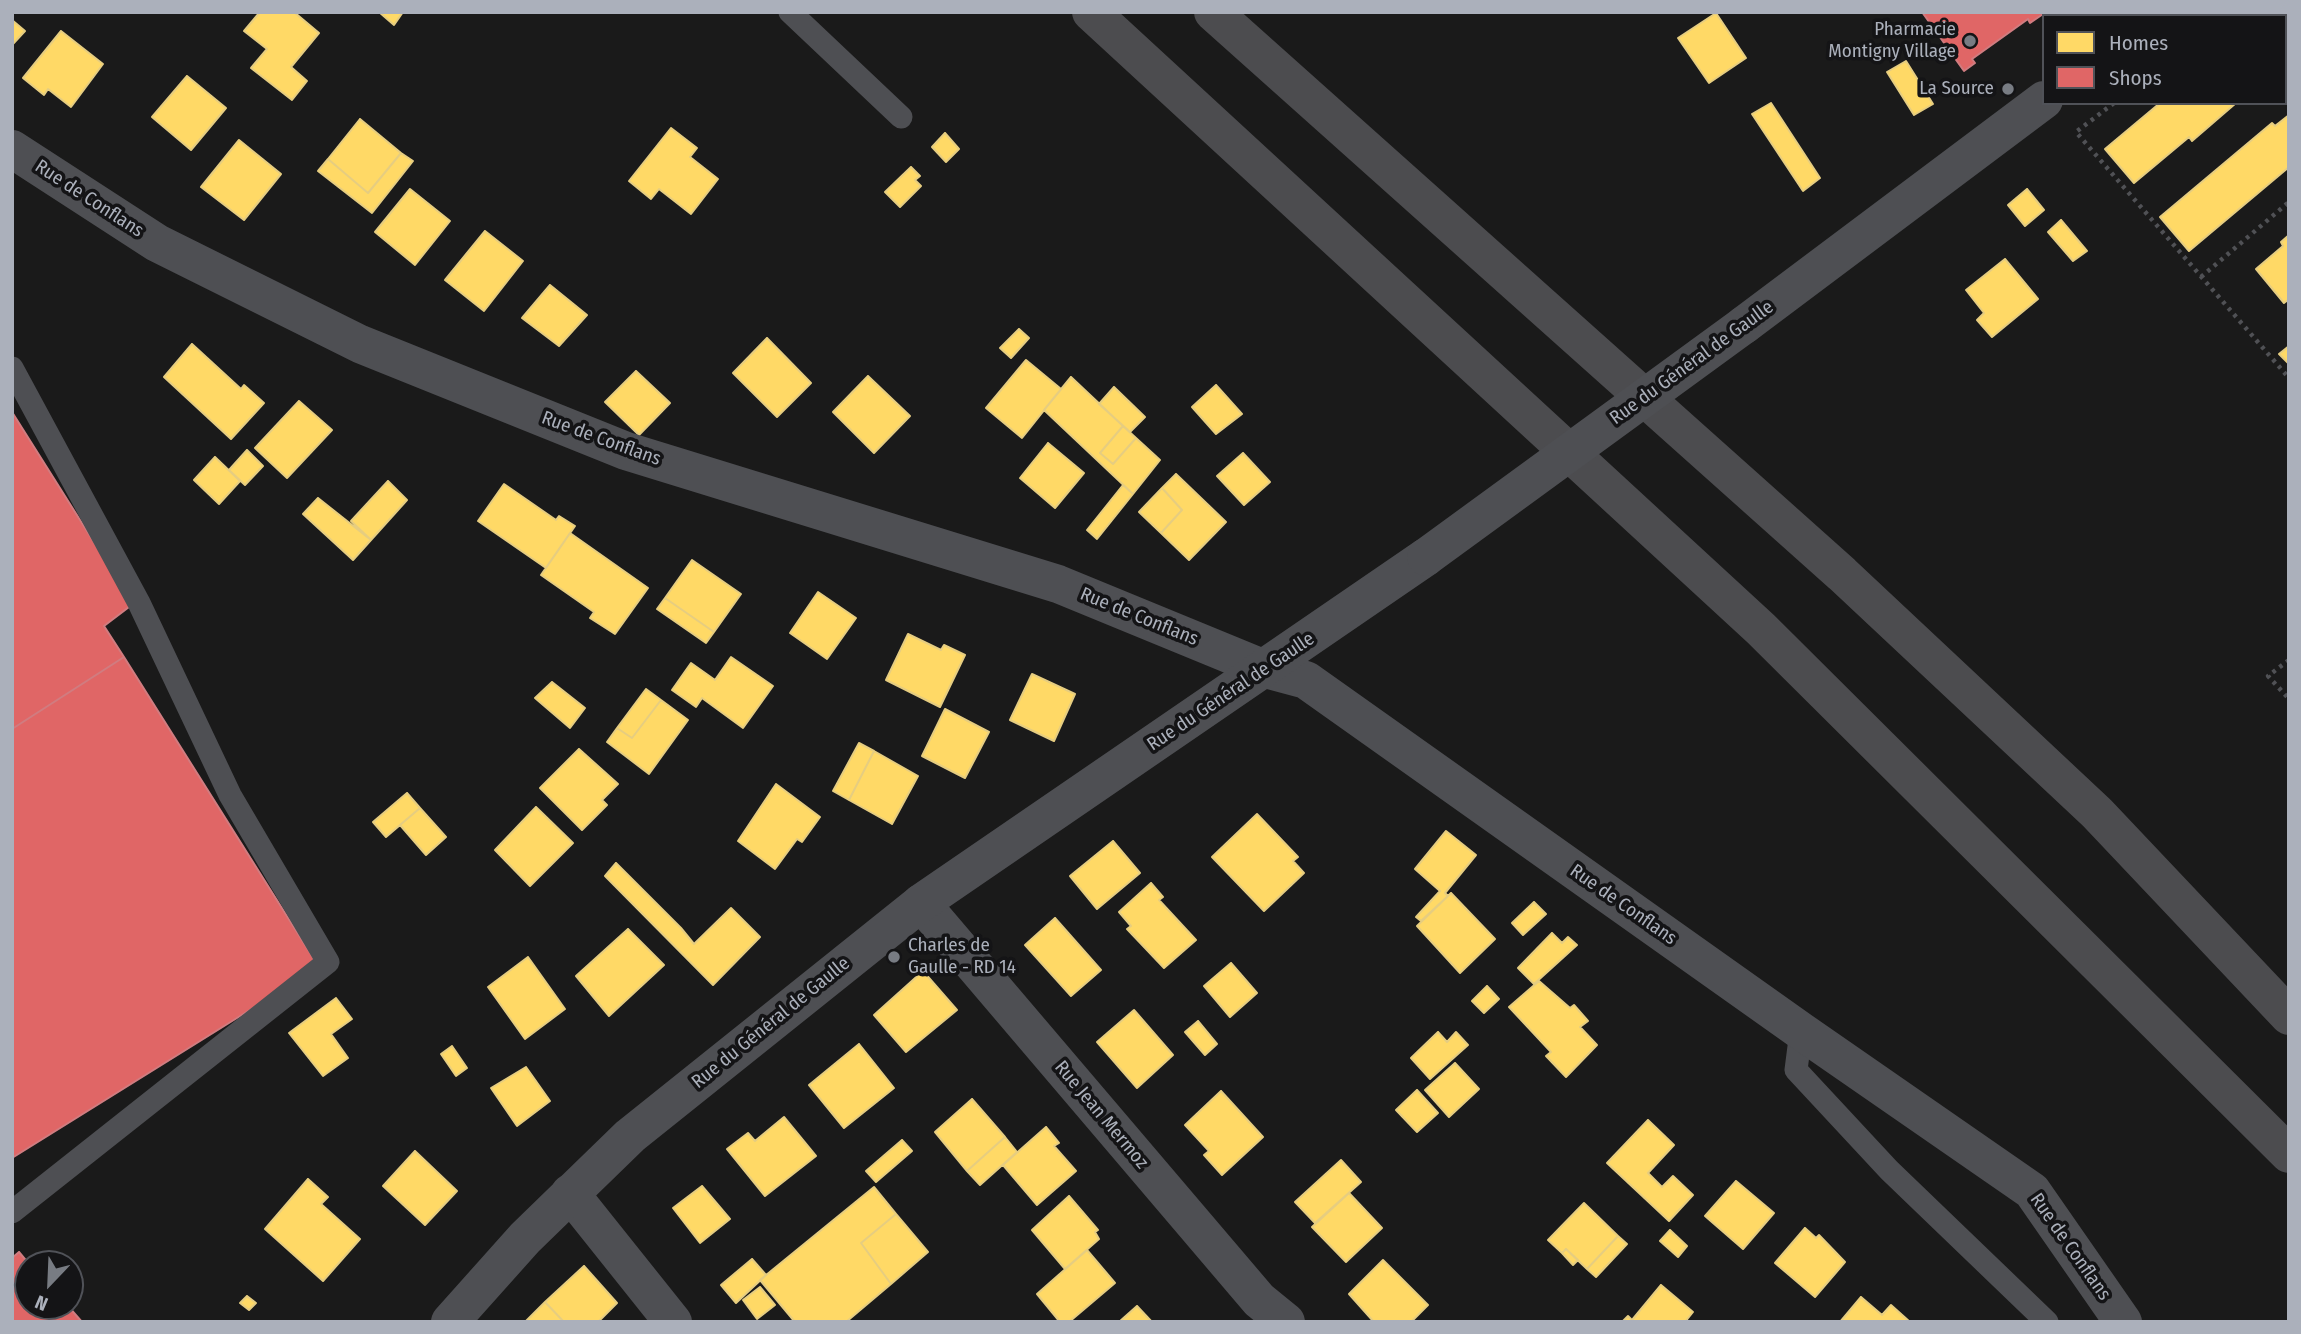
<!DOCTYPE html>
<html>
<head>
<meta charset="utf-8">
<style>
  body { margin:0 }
  #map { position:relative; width:2301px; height:1334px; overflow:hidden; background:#1a1a1a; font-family:"Fira Sans Condensed",sans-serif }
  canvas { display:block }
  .frame { position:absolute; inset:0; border:14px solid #abb0bb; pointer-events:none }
  .legend { position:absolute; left:2042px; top:14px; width:245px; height:91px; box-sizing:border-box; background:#141416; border:2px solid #505258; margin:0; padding:9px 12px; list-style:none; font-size:21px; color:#abb0bb }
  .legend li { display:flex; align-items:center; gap:14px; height:35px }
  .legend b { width:35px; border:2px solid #505258 }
  .north { position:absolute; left:14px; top:1250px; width:70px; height:70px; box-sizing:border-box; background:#141416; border:2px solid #505258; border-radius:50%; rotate:203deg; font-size:19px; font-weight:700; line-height:28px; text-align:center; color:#abb0bb }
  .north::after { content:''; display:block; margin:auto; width:24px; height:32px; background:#787c83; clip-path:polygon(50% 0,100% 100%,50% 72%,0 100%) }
</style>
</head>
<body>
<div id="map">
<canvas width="2301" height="1334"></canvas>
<div class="frame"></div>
<ul class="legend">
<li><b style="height:19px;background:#ffd966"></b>Homes</li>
<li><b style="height:19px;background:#e06666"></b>Shops</li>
</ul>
<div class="north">N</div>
</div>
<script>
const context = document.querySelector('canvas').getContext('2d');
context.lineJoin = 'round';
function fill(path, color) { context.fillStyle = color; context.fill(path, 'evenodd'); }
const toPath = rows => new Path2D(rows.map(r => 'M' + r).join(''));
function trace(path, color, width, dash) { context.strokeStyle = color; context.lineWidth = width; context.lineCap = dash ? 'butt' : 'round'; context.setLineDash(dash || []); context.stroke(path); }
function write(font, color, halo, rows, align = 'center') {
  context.font = font + ' "Fira Sans Condensed",sans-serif'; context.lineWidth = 7; context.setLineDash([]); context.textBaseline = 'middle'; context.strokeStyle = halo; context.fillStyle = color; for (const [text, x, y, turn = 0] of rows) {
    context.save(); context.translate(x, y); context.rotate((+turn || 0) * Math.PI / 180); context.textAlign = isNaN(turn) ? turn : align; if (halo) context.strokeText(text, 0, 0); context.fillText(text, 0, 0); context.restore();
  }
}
const homes = toPath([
  [260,12,294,12,319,33,291,67,307,81,292,100,251,68,267,49,244,31,260,12],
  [379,12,403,12,394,25,379,12],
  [2284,12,2289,12,2289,67,2285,70,2285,16,2280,16,2284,12],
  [1716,13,1746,58,1709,83,1678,38,1716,13],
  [12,20,25,31,12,45,12,20],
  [61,31,103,64,71,107,48,89,44,95,23,78,61,31],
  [1906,61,1933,104,1914,115,1887,72,1906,61],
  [187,76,226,108,191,150,152,117,187,76],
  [1771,103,1820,178,1803,191,1752,114,1771,103],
  [2160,103,2236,103,2192,141,2189,137,2134,183,2105,149,2160,103],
  [2289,115,2289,167,2189,251,2160,217,2272,123,2275,126,2289,115],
  [360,119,401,153,368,193,328,159,360,119],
  [671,128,697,148,690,157,718,179,691,214,659,189,651,199,629,181,671,128],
  [945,133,959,149,946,162,932,147,945,133],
  [239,140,281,174,244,220,201,187,239,140],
  [401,153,413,161,372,213,318,171,328,159,368,193,401,153],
  [911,167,920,176,915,180,921,186,900,207,885,192,911,167],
  [410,189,450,221,415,265,375,232,410,189],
  [2027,189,2044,210,2025,226,2008,205,2027,189],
  [2061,220,2087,251,2073,261,2048,232,2061,220],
  [485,231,523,261,484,311,445,280,485,231],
  [2289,235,2289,299,2284,303,2256,269,2283,246,2281,242,2289,235],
  [2005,259,2038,299,1992,337,1977,320,1984,313,1966,290,2005,259],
  [550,285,587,315,559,346,522,318,550,285],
  [1019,329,1029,338,1011,358,1000,348,1019,329],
  [767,338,811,383,777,417,733,373,767,338],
  [192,344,241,389,244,385,264,403,231,439,164,377,192,344],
  [2289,346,2289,364,2279,354,2289,346],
  [1026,360,1061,389,1022,438,986,408,1026,360],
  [636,371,670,403,639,435,605,402,636,371],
  [868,376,910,416,874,453,833,412,868,376],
  [1071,377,1123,426,1100,453,1113,464,1136,438,1160,460,1133,494,1044,410,1071,377],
  [1216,385,1242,414,1216,434,1192,407,1216,385],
  [1114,387,1145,417,1130,432,1099,404,1114,387],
  [299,401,332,430,287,478,255,448,299,401],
  [1123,426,1136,438,1113,464,1100,453,1123,426],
  [1048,443,1084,473,1055,508,1020,478,1048,443],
  [247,450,263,466,245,485,229,470,247,450],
  [1243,453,1270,482,1244,505,1217,476,1243,453],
  [215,457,240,481,219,504,194,480,215,457],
  [1176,474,1226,522,1189,560,1161,533,1182,510,1162,488,1176,474],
  [388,481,407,500,371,540,351,521,388,481],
  [504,484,556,520,559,516,575,526,546,568,478,521,504,484],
  [1123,485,1133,494,1097,539,1087,530,1123,485],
  [1162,488,1182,510,1161,533,1139,512,1162,488],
  [318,498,371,540,353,560,303,514,318,498],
  [570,533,648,588,615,634,590,618,594,612,541,575,570,533],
  [692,560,741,594,714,632,665,598,692,560],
  [818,592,856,618,827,659,790,633,818,592],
  [665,598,714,632,706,643,657,609,665,598],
  [908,634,941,650,944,645,965,655,940,707,886,680,908,634],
  [731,657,773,686,743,728,702,698,696,707,672,690,691,663,715,680,731,657],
  [1032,674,1075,694,1054,741,1010,720,1032,674],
  [552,682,585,708,570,728,535,698,552,682],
  [646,689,661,700,632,738,617,728,646,689],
  [661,700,688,720,649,774,607,742,617,728,632,738,661,700],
  [945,709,989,732,965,778,922,756,945,709],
  [859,743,874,751,849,800,833,791,859,743],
  [579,749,618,784,602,800,607,805,582,830,540,788,579,749],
  [874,751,918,776,892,824,849,800,874,751],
  [776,784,820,817,802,842,797,839,775,869,738,841,776,784],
  [407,793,420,808,386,837,373,822,407,793],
  [536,807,573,843,530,886,495,850,536,807],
  [420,808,446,837,426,855,400,825,420,808],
  [1257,814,1298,857,1293,861,1304,873,1264,911,1212,857,1257,814],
  [1446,831,1476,855,1445,893,1448,896,1421,921,1416,917,1440,891,1415,869,1446,831],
  [1113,841,1140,873,1097,909,1070,876,1113,841],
  [616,863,681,928,694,944,731,908,760,937,713,985,605,876,616,863],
  [1151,883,1163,897,1159,900,1196,940,1164,968,1127,929,1131,926,1119,912,1151,883],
  [1451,893,1495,939,1460,973,1417,926,1451,893],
  [1534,902,1546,914,1523,935,1512,923,1534,902],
  [1055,918,1101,970,1071,996,1025,945,1055,918],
  [628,929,664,965,609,1016,576,976,628,929],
  [1552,933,1562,943,1568,937,1577,945,1534,984,1518,968,1552,933],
  [528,957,565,1009,525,1039,488,987,528,957],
  [1231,963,1257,993,1230,1017,1204,986,1231,963],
  [923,971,957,1010,906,1052,874,1015,923,971],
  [1539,981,1570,1008,1574,1005,1588,1021,1580,1027,1597,1045,1566,1077,1546,1056,1551,1052,1509,1007,1539,981],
  [1487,986,1499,999,1484,1013,1472,1001,1487,986],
  [336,998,352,1019,331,1034,348,1058,323,1076,289,1033,336,998],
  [1134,1010,1173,1055,1137,1088,1097,1042,1134,1010],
  [1198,1021,1217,1044,1205,1055,1185,1032,1198,1021],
  [1438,1032,1447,1042,1456,1032,1468,1045,1430,1079,1411,1058,1438,1032],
  [859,1044,894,1088,844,1128,809,1085,859,1044],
  [452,1046,467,1068,456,1076,441,1054,452,1046],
  [1455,1063,1479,1089,1449,1117,1425,1090,1455,1063],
  [526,1067,550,1101,517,1126,491,1088,526,1067],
  [1417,1090,1438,1113,1417,1132,1396,1110,1417,1090],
  [1221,1091,1263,1137,1222,1175,1204,1155,1209,1151,1185,1125,1221,1091],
  [972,1099,1005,1137,967,1171,935,1132,972,1099],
  [784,1117,816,1156,765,1196,727,1149,748,1133,755,1141,784,1117],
  [1648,1120,1674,1145,1648,1173,1662,1187,1673,1176,1693,1195,1669,1221,1607,1163,1648,1120],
  [1046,1127,1059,1143,1054,1146,1076,1171,1037,1205,1003,1165,1046,1127],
  [1005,1137,1017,1152,980,1185,967,1171,1005,1137],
  [902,1140,912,1151,876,1182,866,1171,902,1140],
  [415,1151,457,1191,425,1225,383,1186,415,1151],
  [1341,1160,1361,1182,1315,1223,1295,1202,1341,1160],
  [308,1179,328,1197,321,1204,360,1239,323,1281,265,1229,308,1179],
  [1736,1181,1774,1213,1743,1249,1705,1216,1736,1181],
  [702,1186,730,1219,700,1243,673,1208,702,1186],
  [874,1187,896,1214,861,1243,891,1284,846,1322,795,1322,760,1280,874,1187],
  [1349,1193,1382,1228,1346,1262,1312,1227,1349,1193],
  [1069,1196,1098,1230,1095,1232,1099,1239,1065,1269,1032,1230,1069,1196],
  [1584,1203,1618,1236,1587,1269,1566,1249,1562,1253,1548,1240,1584,1203],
  [896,1214,928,1252,891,1284,861,1243,896,1214],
  [1805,1228,1816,1238,1819,1235,1845,1262,1815,1297,1775,1263,1805,1228],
  [1670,1230,1687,1246,1678,1257,1660,1241,1670,1230],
  [1618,1236,1627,1244,1596,1277,1587,1269,1618,1236],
  [1566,1249,1578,1260,1573,1265,1562,1253,1566,1249],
  [1087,1250,1115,1283,1069,1322,1060,1322,1037,1294,1087,1250],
  [752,1259,766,1275,736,1303,721,1285,752,1259],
  [1383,1260,1428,1305,1411,1322,1374,1322,1349,1294,1383,1260],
  [584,1266,617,1303,598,1322,564,1322,545,1302,584,1266],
  [1661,1285,1693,1312,1685,1322,1622,1322,1628,1316,1632,1320,1661,1285],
  [760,1287,775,1305,757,1319,743,1300,760,1287],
  [247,1296,256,1303,249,1310,240,1303,247,1296],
  [1861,1297,1882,1315,1891,1305,1910,1322,1840,1322,1861,1297],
  [545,1302,564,1322,525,1322,545,1302],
  [1137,1306,1152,1322,1119,1322,1137,1306]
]);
fill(homes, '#ffd966');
trace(homes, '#e6cd80', 2);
const shops = toPath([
  [1922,12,2046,12,2030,23,2028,19,1972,59,1975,63,1964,71,1922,12],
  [12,412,133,604,104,626,124,657,12,729,12,412],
  [124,657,319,967,12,1158,12,729,124,657],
  [19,1252,29,1264,28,1306,68,1306,82,1322,12,1322,12,1258,19,1252]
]);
fill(shops, '#e06666');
trace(shops, '#d07c80', 2);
trace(toPath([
  [2232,16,2237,12],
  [2114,103,2076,132,2289,378],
  [2201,277,2289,202],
  [2289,660,2268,676,2289,699]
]), '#505155', 4.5, [3.5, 5]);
trace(toPath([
  [790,12,901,117],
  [12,368,139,603,230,795,328,962,12,1212],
  [1801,1031,1796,1070,1889,1170,2047,1322]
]), '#4e4f53', 23);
trace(toPath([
  [12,149,157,243,360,344,626,451,1058,584,1265,669,1306,680,1801,1031,2032,1191,2123,1322],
  [921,903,1259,1300,1286,1322],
  [570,1193,673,1322]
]), '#4e4f53', 38);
trace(toPath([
  [2157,16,2162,12],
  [1744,325,2044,100],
  [450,1322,525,1238,630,1136,921,903,1426,557]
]), '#4e4f53', 38);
trace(toPath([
  [1091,12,1761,629,2289,1154],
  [1213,12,1842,574,2097,813,2289,1016]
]), '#4c4c4f', 38);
trace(toPath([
  [1426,557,1744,325]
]), '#4e4f53', 38);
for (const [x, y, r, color] of [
  [1970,41,7,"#787c83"],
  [2008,89,7,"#787c83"],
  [894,957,7,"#787c83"]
]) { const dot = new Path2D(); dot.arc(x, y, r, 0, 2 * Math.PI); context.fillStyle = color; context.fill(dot); trace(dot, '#141416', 2.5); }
write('19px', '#abb0bb', '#141416', [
  ["Pharmacie",1956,30],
  ["Montigny Village",1956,52],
  ["La Source",1994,89],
  ["Charles de",908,946,"left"],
  ["Gaulle - RD 14",908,968,"left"]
], 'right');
write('19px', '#abb0bb', '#141416', [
  ["Rue de Conflans",89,199,33],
  ["Rue du Général de Gaulle",1692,363,-36],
  ["Rue de Conflans",601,439,20],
  ["Rue de Conflans",1139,617,22],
  ["Rue du Général de Gaulle",1231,692,-34],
  ["Rue de Conflans",1623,905,35],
  ["Rue du Général de Gaulle",771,1023,-39],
  ["Rue Jean Mermoz",1101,1115,50],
  ["Rue de Conflans",2070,1247,55]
]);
</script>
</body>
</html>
